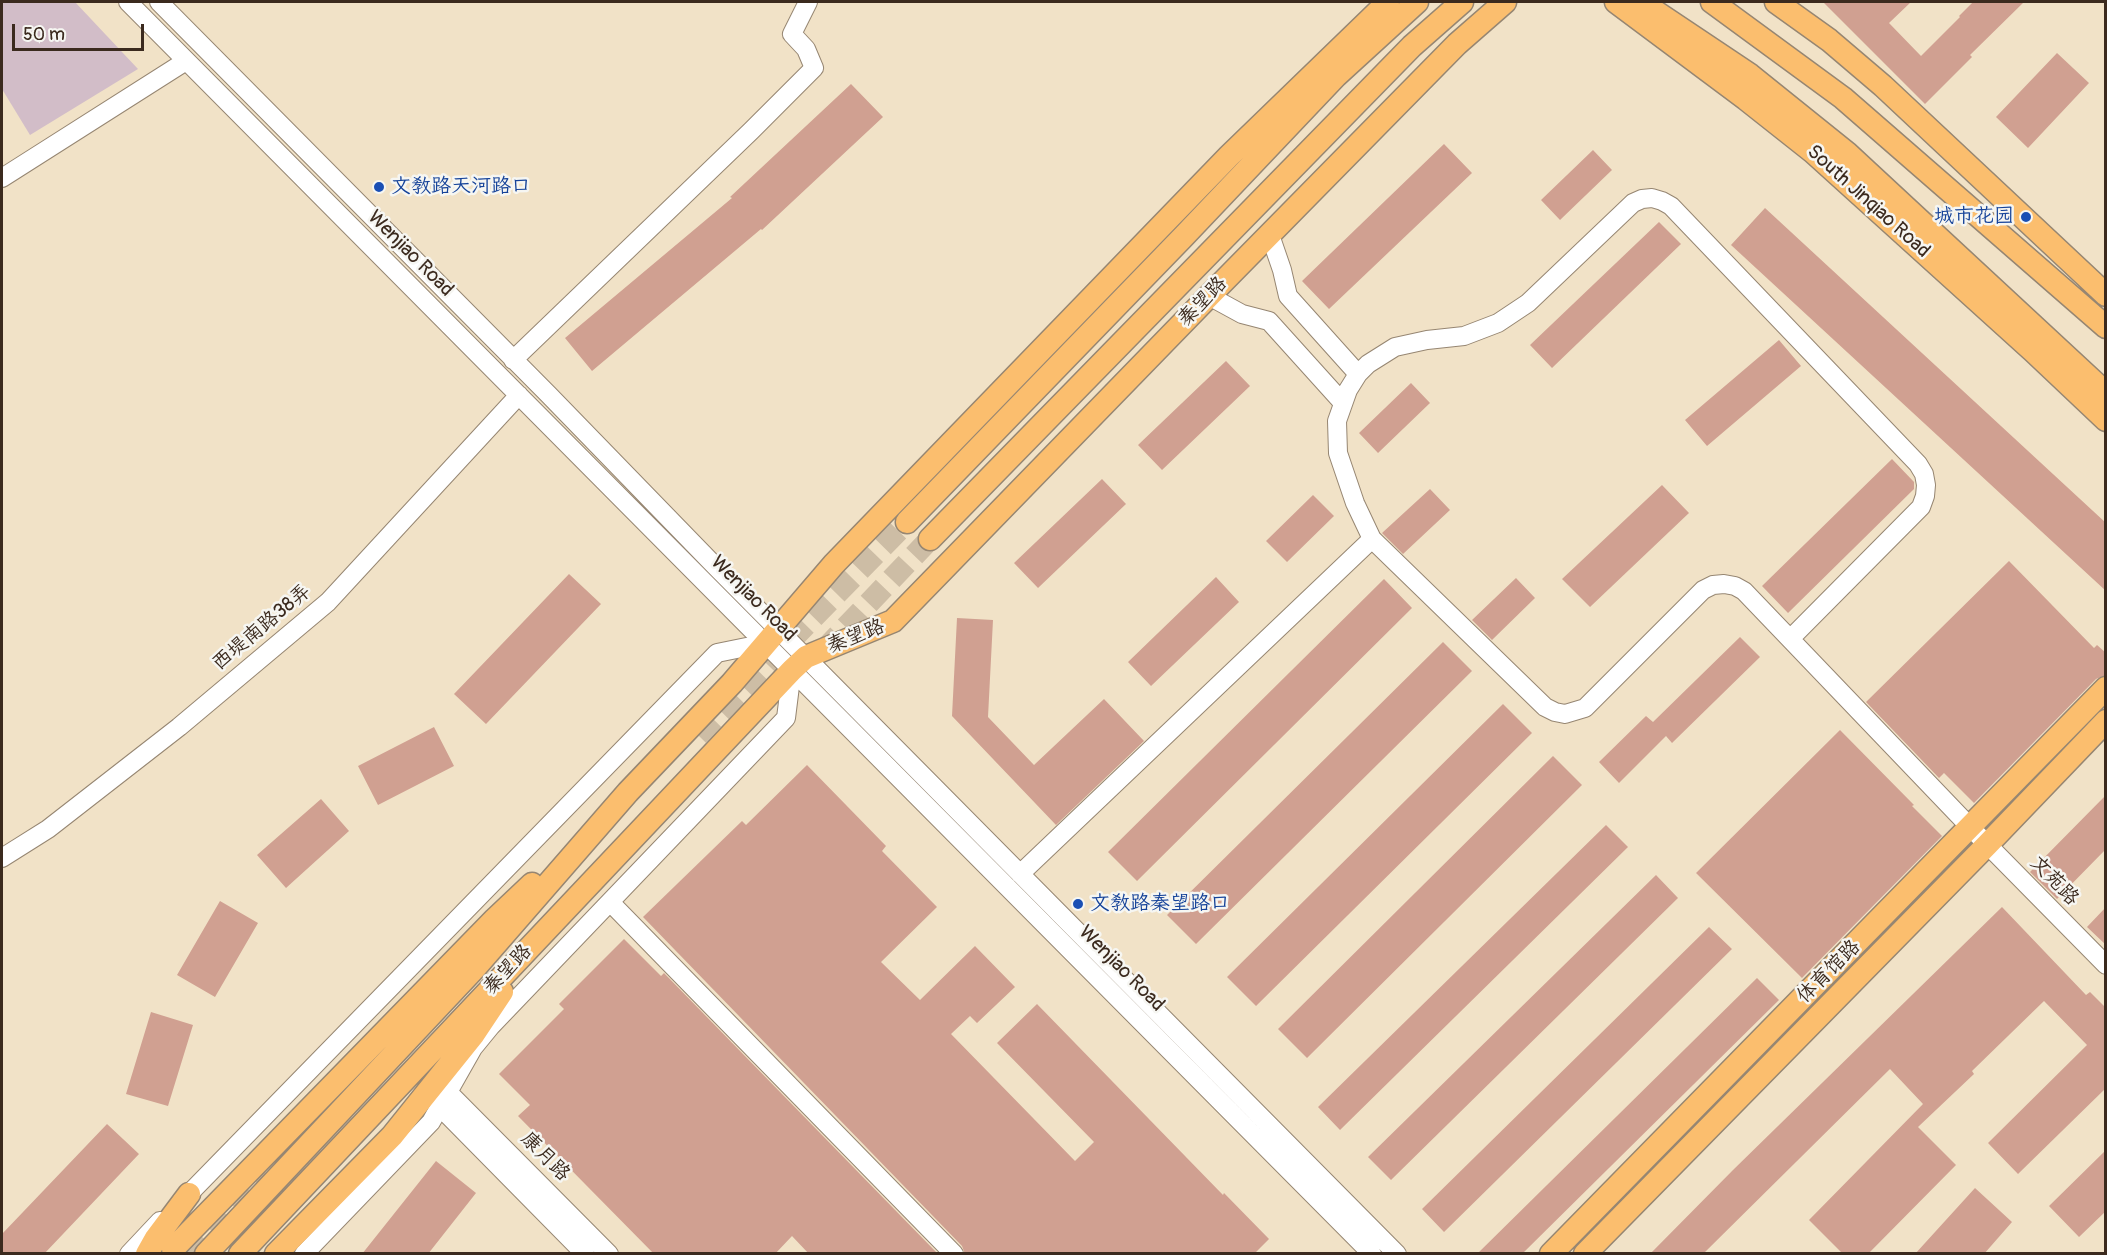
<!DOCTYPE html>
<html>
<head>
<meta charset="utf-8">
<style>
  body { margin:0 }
  #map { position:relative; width:2107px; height:1255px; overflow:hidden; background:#f1e2c7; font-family:Pangolin,sans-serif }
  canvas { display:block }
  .frame { position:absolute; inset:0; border:3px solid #3b2a1e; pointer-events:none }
  .scale { position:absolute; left:12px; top:24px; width:132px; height:27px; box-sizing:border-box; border:3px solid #3b2a1e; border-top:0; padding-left:8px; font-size:18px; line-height:21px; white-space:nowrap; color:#3b2a1e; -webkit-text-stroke:4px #f6f6f2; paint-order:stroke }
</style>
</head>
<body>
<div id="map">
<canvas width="2107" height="1255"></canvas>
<div class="frame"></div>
<div class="scale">50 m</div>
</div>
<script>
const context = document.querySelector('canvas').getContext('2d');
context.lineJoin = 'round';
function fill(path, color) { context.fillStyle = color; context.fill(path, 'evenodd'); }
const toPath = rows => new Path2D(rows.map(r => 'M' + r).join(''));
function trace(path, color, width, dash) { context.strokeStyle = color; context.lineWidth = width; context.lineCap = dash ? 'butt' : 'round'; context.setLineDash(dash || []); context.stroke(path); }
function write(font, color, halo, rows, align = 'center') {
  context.font = font + ' Pangolin,"LXGW WenKai TC",sans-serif'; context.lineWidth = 5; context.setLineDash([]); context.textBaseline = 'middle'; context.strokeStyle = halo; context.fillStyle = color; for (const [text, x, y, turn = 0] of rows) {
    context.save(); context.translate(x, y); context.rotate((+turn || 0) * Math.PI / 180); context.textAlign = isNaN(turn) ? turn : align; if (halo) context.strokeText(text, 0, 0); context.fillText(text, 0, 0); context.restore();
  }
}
fill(toPath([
  [2,2,75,2,138,69,30,135,2,89]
]), '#d2bdc8');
fill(toPath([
  [1823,2,1911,2,1889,23,1921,56,1960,17,1959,16,1973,2,2024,2,1970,55,1972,57,1925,104],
  [2057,53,2089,83,2028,148,1996,117],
  [851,84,883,117,762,230,761,229,592,371,565,338,732,198,730,197],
  [1444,144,1472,173,1329,309,1302,281],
  [1593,150,1612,170,1560,220,1541,200],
  [1765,208,2106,523,2106,591,1731,245],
  [1659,222,1681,244,1552,368,1530,345],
  [1779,340,1801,366,1707,446,1685,420],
  [1226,361,1250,386,1162,470,1138,445],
  [1411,383,1430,403,1378,453,1359,433],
  [1892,459,1914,482,1914,489,1788,613,1762,586],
  [1102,479,1126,504,1038,588,1014,563],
  [1662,485,1689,513,1590,607,1562,579],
  [1430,489,1450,510,1403,554,1382,533],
  [1313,495,1334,516,1287,562,1266,541],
  [2009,561,2094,648,2097,645,2106,653,2106,675,2096,679,1974,803,1944,773,1939,778,1866,702],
  [569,574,601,604,486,724,454,694],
  [1216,577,1239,602,1151,686,1128,662],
  [1516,578,1535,598,1492,640,1472,620],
  [1384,579,1412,608,1137,881,1108,852],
  [957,618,993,620,988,717,1034,765,1104,699,1144,741,1056,825,952,716],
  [1740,637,1760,657,1672,743,1666,736,1619,783,1599,762,1646,716,1653,722],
  [1443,642,1472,671,1196,944,1167,915],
  [1503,704,1532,733,1256,1006,1227,977],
  [434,727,454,766,378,805,358,766],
  [1840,730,1914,805,1912,806,1942,836,1802,978,1696,873],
  [1553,756,1582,785,1307,1058,1278,1029],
  [807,765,886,846,882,851,937,907,881,962,920,1000,975,946,1015,987,977,1023,970,1016,951,1034,1075,1161,1094,1142,997,1043,1037,1004,1223,1195,1224,1193,1269,1239,1254,1254,965,1254,962,1246,643,917,742,821,746,825],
  [2106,795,2106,849,2057,899,2030,872],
  [321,799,349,831,286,888,257,855],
  [1606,825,1628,847,1340,1130,1318,1107],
  [1656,875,1678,898,1391,1180,1368,1157],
  [220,901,258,923,215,997,177,975],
  [2002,907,2086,995,2090,992,2106,1008,2106,1088,2018,1174,1988,1143,2087,1045,2044,1001,1972,1071,1974,1074,1918,1127,1956,1165,1868,1254,1843,1254,1809,1220,1923,1104,1890,1069,1703,1254,1650,1254,1733,1170],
  [2106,907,2106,945,2087,927],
  [1709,927,1732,949,1444,1232,1422,1209],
  [624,939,661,976,664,973,938,1254,809,1254,792,1236,775,1254,654,1254,518,1116,530,1105,499,1074,564,1009,559,1004],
  [1757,978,1779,1000,1609,1168,1522,1254,1477,1254],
  [151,1012,193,1025,168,1106,126,1094],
  [107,1124,139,1154,44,1254,2,1254,2,1234],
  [2106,1150,2106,1211,2079,1237,2049,1206],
  [436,1161,476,1193,428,1254,362,1254],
  [1975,1188,2012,1222,1984,1254,1915,1254]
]), '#d0a091');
trace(toPath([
  [823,651,930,539],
  [698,735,907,522],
  [188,1254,267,1174]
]), '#cdbda5', 22, [22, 11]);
const minor = toPath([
  [128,2,1372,1254],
  [159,2,548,394,715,566,1397,1254],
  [2,178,186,61],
  [1270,235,1282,270,1288,296,1358,374],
  [1209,296,1242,314,1269,321,1343,403],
  [513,360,751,131,814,68,806,49,792,34,808,2],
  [1790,639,1921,507,1925,496,1926,485,1924,474,1918,464,1671,206,1662,201,1652,198,1642,199,1633,203,1528,303,1498,323,1464,336,1427,340,1395,347,1368,364,1358,374,1348,390,1337,421,1338,453,1355,503,1372,539,1545,707,1555,712,1565,714,1585,708,1703,590,1713,585,1724,584,1735,586,1744,591,1790,639,1971,828,2106,965],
  [2,858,48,829,179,727,328,602,519,395],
  [1020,874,1372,539],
  [610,902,954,1254],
  [448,1092,609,1254],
  [440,1107,585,1254],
  [181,1202,717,653,766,643],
  [129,1254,160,1221],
  [304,1254,431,1122,473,1048,491,1026,786,718,792,670]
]);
const major = toPath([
  [1616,2,1746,99,1813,152,2032,350,2106,420],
  [1641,2,1750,75,1847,153,2106,393],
  [1712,2,1843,98,2106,327],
  [1776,2,1829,40,1883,86,2106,295],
  [907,522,1184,236,1336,76,1417,2],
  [930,539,1412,46,1462,2],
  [173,1249,495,919,532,884],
  [147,1254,156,1238,189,1194],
  [206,1254,474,969,628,792,732,683,834,564,1229,156,1388,2],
  [240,1254,792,670,806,657,893,621,1209,296,1457,44,1505,2],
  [276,1254,392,1136,474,1034,502,992],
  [1551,1254,2106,688],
  [1585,1254,1987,845,2106,721]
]);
trace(minor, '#968672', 20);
trace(major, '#968672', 25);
trace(minor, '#fff', 18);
trace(major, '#fbbe6e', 22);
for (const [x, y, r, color] of [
  [379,187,6,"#1a4fb4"],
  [2026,217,6,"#1a4fb4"],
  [1078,904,6,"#1a4fb4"]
]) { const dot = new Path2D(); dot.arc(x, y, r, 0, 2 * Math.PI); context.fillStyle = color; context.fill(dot); trace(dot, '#f6f6f2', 2); }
write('20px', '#164399', '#f6f6f2', [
  ["文教路天河路口",391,187],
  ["城市花园",2014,217,"right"],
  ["文教路秦望路口",1090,904]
], 'left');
write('20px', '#3b2a1e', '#f6f6f2', [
  ["South Jinqiao Road",1868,202,42],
  ["Wenjiao Road",410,254,45],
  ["秦望路",1203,302,-46],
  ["Wenjiao Road",753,599,45],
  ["西堤南路38弄",262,628,-40],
  ["秦望路",856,637,-22],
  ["文苑路",2054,881,46],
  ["Wenjiao Road",1121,969,45],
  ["秦望路",508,970,-47],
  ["体育馆路",1829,972,-45],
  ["康月路",545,1157,45]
]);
</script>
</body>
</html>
